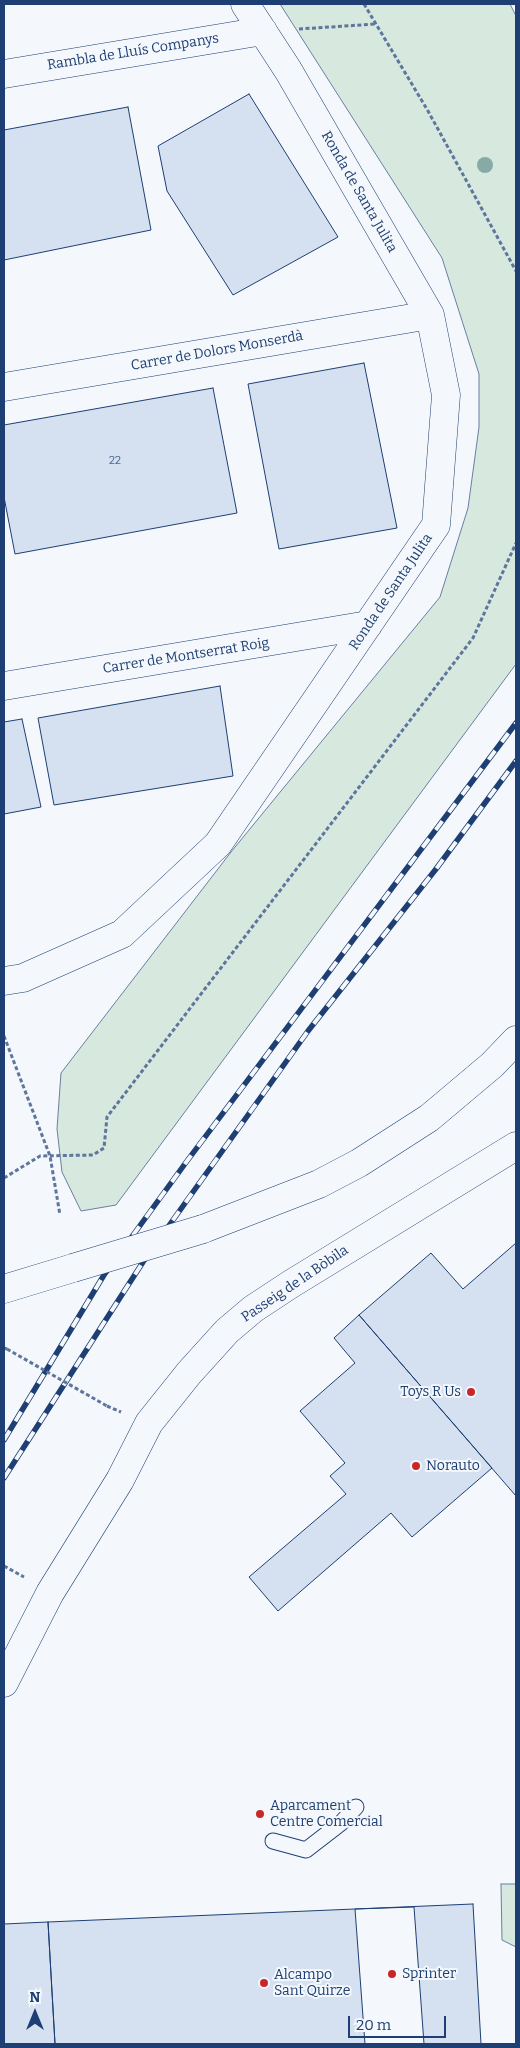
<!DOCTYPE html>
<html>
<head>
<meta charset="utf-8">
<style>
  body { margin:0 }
  #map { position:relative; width:520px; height:2048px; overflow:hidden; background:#f4f7fb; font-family:Bitter,serif }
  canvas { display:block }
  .frame { position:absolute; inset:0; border:5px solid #1d3f73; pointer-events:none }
  .north { position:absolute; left:10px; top:1988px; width:50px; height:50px; -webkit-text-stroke:4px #f4f7fb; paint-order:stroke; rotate:0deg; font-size:14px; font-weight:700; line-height:20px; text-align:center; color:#1d3f73 }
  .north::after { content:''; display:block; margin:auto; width:18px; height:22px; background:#1d3f73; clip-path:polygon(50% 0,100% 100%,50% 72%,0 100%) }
  .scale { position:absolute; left:348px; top:2016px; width:98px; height:22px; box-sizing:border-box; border:2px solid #1d3f73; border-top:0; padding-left:6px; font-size:15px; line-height:18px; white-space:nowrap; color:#1d3f73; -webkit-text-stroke:4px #f4f7fb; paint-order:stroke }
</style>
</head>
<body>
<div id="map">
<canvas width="520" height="2048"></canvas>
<div class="frame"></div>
<div class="north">N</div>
<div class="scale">20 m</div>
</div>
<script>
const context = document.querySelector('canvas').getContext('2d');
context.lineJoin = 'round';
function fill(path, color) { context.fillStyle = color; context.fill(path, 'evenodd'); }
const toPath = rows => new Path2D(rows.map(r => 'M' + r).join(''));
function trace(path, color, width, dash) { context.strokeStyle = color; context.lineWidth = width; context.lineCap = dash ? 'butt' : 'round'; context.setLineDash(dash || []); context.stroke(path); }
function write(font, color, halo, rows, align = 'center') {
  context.font = font + ' Bitter,serif'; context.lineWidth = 4; context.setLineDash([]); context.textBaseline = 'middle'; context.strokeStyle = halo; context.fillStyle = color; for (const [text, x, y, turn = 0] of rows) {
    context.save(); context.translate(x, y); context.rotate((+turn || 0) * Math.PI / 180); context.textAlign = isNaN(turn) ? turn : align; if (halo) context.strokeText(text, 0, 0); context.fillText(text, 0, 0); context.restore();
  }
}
const green = toPath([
  [280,4,510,4,516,16,516,664,116,1205,81,1211,62,1172,57,1129,61,1073,231,852,440,597,468,508,479,427,479,374,442,258,280,4],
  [501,1884,516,1884,516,1947,502,1940,501,1884]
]);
fill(green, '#d7e8df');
trace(green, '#687fa3', 1);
const building = toPath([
  [249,94,338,237,233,295,167,191,158,146,249,94],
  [128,107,151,230,4,260,4,130,128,107],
  [364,363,397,528,279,549,248,384,364,363],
  [213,388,237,513,15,554,4,497,4,425,213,388],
  [220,686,233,776,54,805,38,718,220,686],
  [22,719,41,807,4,814,4,722,22,719],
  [516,1243,516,1496,359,1315,431,1253,463,1289,516,1243],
  [359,1315,492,1468,412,1537,391,1513,278,1611,249,1577,346,1494,330,1476,345,1463,300,1411,355,1363,334,1338,359,1315],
  [473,1904,481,2044,55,2044,48,1922,473,1904],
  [414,1907,424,2044,365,2044,355,1909,414,1907],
  [48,1922,55,2044,4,2044,4,1924,48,1922]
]);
fill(building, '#d5e0f0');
trace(building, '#1d3f73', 1);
const service = toPath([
  [273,1841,306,1850,341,1823,356,1807]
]);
const minor = toPath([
  [4,74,263,31],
  [4,387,430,315],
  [4,686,368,625],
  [4,981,23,978,122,934,218,844,436,525,446,395,430,315,288,70,245,4],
  [4,1683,50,1593,120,1480,149,1423,189,1373,227,1331,253,1309,291,1284,516,1146]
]);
const secondary = toPath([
  [203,1229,319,1184,359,1163,429,1118,492,1065,516,1040],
  [4,1289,73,1268]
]);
trace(service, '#1d3f73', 17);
trace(minor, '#1d3f73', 29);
trace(secondary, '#1d3f73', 29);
trace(toPath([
  [364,4,428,111,516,271],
  [299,29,376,24],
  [4,1036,50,1156,60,1215],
  [4,1178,40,1156,93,1155,104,1148,107,1117,473,638,516,543],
  [4,1348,7,1349],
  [107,1406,121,1412],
  [4,1566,24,1577]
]), '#5e769c', 3, [4, 2.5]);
trace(service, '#f4f7fb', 15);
trace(minor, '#f4f7fb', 28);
trace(secondary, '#f4f7fb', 28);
const rail = toPath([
  [4,1440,104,1275,187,1161,516,723],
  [4,1478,143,1262,308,1031,436,869,516,761]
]);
trace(rail, '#1d3f73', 5.5);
trace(rail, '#f4f7fb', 4, [11]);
const secondaryBridge = toPath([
  [73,1268,203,1229]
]);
trace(secondaryBridge, '#1d3f73', 29, []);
trace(toPath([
  [7,1349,107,1406]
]), '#5e769c', 3, [4, 2.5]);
trace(secondaryBridge, '#f4f7fb', 28);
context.fillStyle = '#86aba6';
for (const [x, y] of [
  [485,165]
]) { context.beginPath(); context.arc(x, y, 8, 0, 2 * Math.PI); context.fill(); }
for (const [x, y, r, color] of [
  [471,1392,5,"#c62828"],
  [416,1466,5,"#c62828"],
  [260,1814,5,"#c62828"],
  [392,1974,5,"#c62828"],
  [264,1983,5,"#c62828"]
]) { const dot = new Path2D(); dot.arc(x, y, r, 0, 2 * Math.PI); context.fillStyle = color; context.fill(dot); trace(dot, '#f4f7fb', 2); }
write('11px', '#4b6792', null, [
  ["22",115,461]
]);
write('14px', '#1d3f73', '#f4f7fb', [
  ["Rambla de Lluís Companys",133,52,-9],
  ["Ronda de Santa Julita",359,192,60],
  ["Carrer de Dolors Monserdà",217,351,-10],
  ["Ronda de Santa Julita",391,592,-56],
  ["Carrer de Montserrat Roig",186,656,-9],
  ["Passeig de la Bòbila",295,1284,-34]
]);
write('14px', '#1d3f73', '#f4f7fb', [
  ["Toys R Us",461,1392,"right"],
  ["Norauto",426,1466],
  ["Aparcament",270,1806],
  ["Centre Comercial",270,1822],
  ["Sprinter",402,1974],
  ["Alcampo",274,1975],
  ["Sant Quirze",274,1991]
], 'left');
</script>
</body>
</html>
